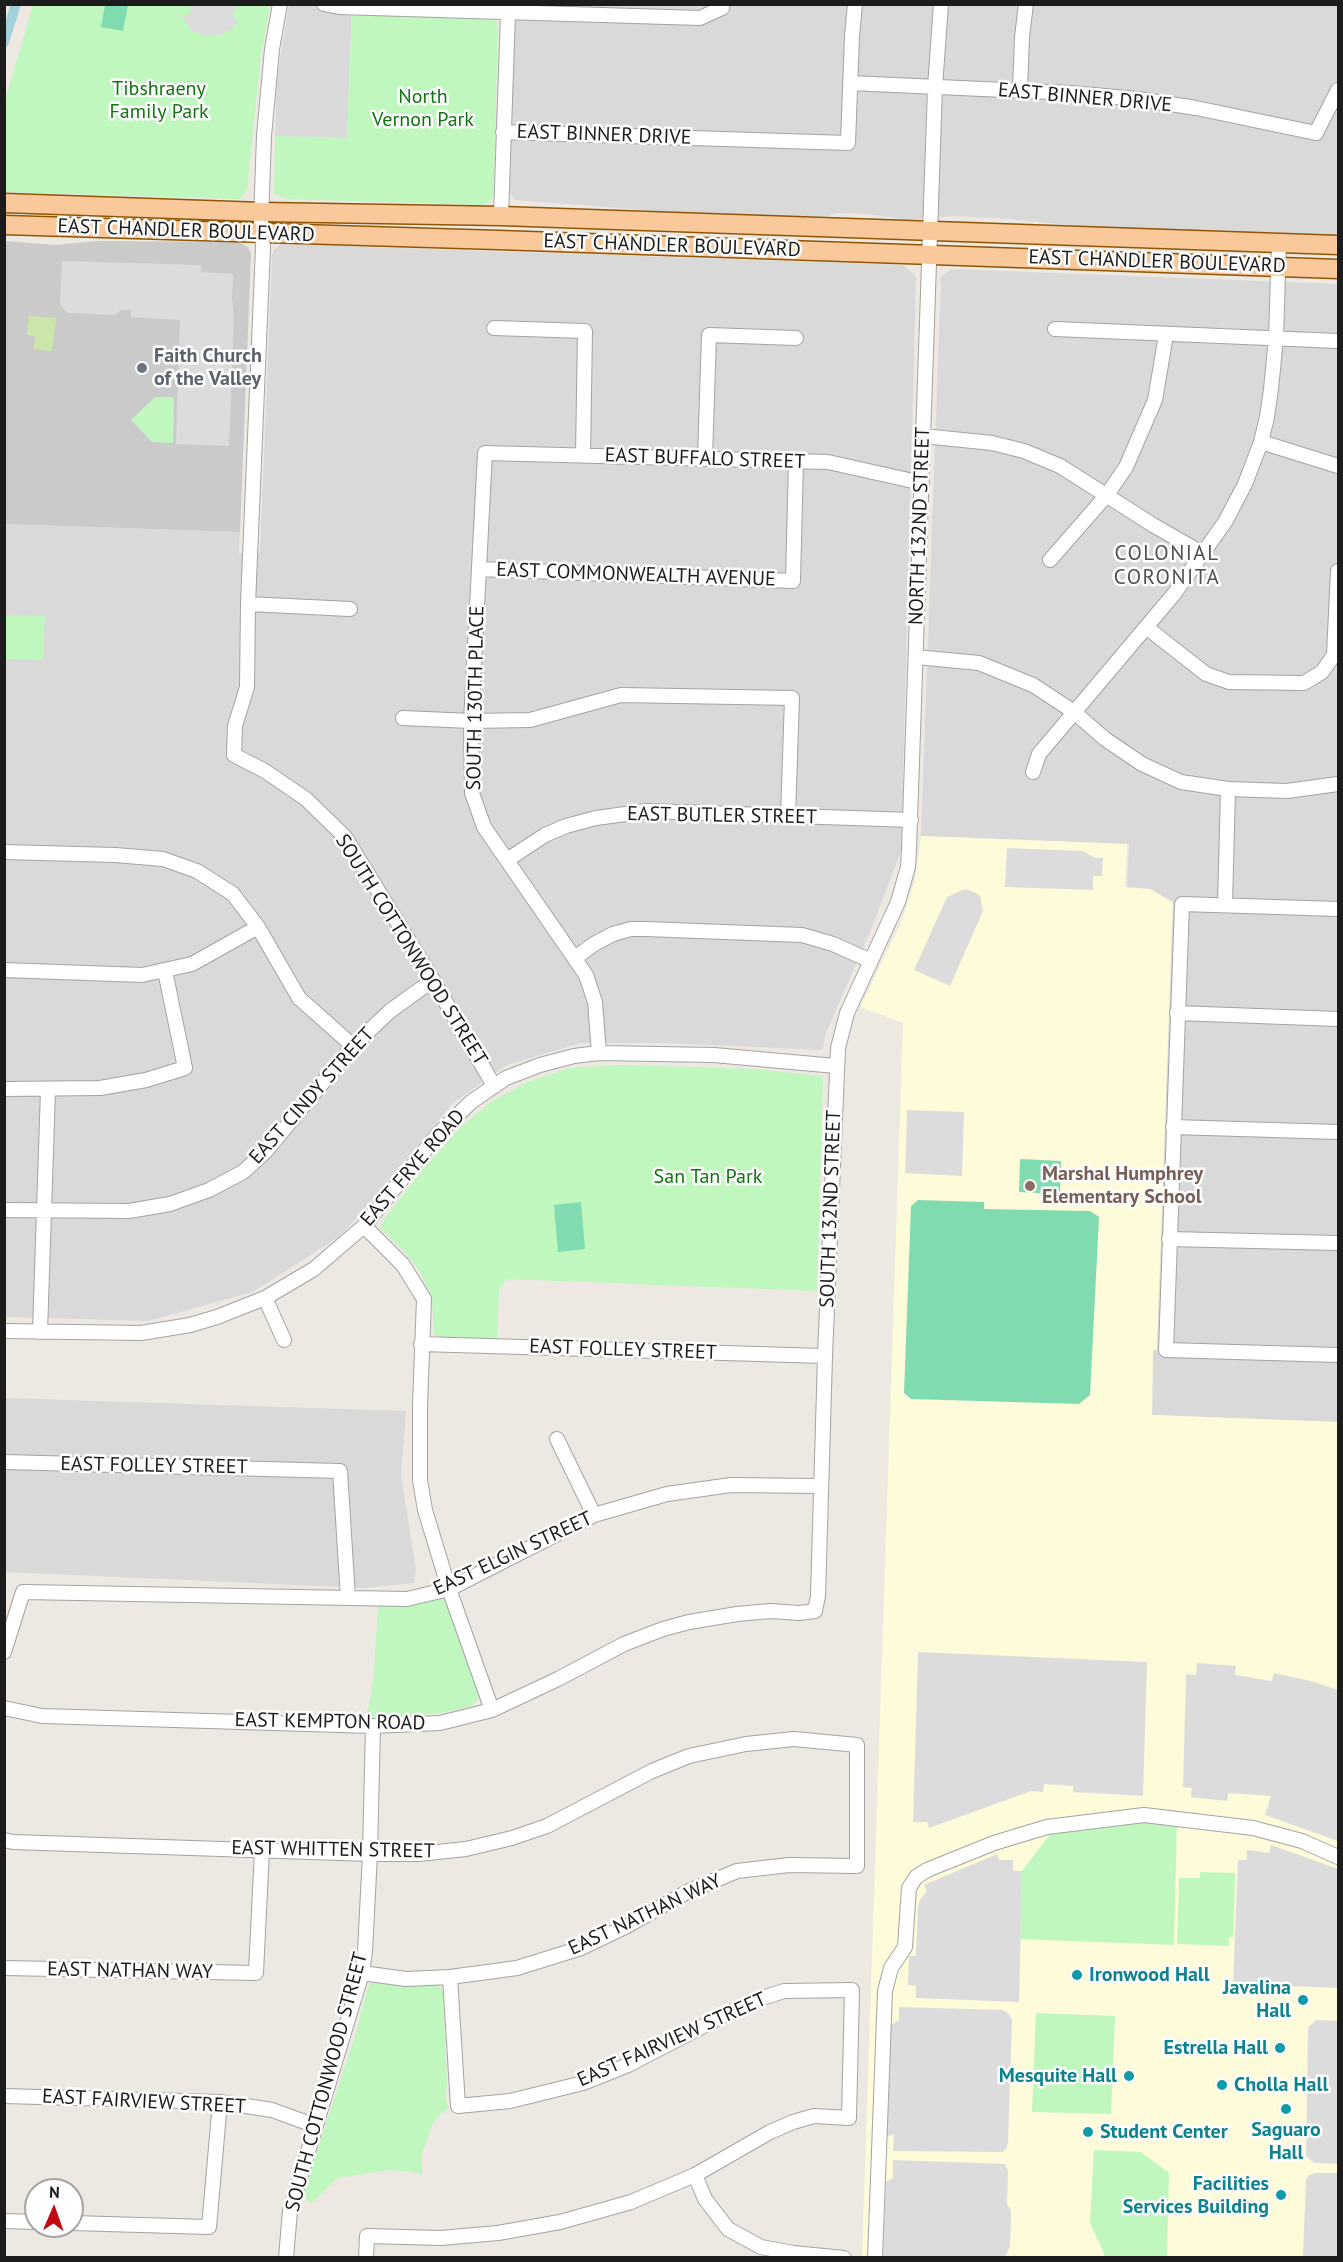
<!DOCTYPE html>
<html>
<head>
<meta charset="utf-8">
<style>
  body { margin:0 }
  #map { position:relative; width:1343px; height:2262px; overflow:hidden; background:#ede8e2; font-family:"PT Sans",sans-serif }
  canvas { display:block }
  .frame { position:absolute; inset:0; border:6px solid #1c1c1c; pointer-events:none }
  .north { position:absolute; left:24px; top:2178px; width:60px; height:60px; box-sizing:border-box; background:#fff; border:2px solid #a4a4a4; border-radius:50%; rotate:2deg; font-size:16px; font-weight:700; line-height:24px; text-align:center; color:#1c1c1c }
  .north::after { content:''; display:block; margin:auto; width:21px; height:27px; background:#c20614; clip-path:polygon(50% 0,100% 100%,50% 72%,0 100%) }
</style>
</head>
<body>
<div id="map">
<canvas width="1343" height="2262"></canvas>
<div class="frame"></div>
<div class="north">N</div>
</div>
<script>
const context = document.querySelector('canvas').getContext('2d');
context.lineJoin = 'round';
function fill(path, color) { context.fillStyle = color; context.fill(path, 'evenodd'); }
const toPath = rows => new Path2D(rows.map(r => 'M' + r).join(''));
function trace(path, color, width, dash) { context.strokeStyle = color; context.lineWidth = width; context.lineCap = dash ? 'butt' : 'round'; context.setLineDash(dash || []); context.stroke(path); }
function write(font, color, halo, rows, align = 'center') {
  context.font = font + ' "PT Sans",sans-serif'; context.lineWidth = 5; context.setLineDash([]); context.textBaseline = 'middle'; context.strokeStyle = halo; context.fillStyle = color; for (const [text, x, y, turn = 0] of rows) {
    context.save(); context.translate(x, y); context.rotate((+turn || 0) * Math.PI / 180); context.textAlign = isNaN(turn) ? turn : align; if (halo) context.strokeText(text, 0, 0); context.fillText(text, 0, 0); context.restore();
  }
}
fill(toPath([
  [289,5,352,5,347,139,275,136,277,77],
  [501,5,1338,5,1338,235,1088,227,998,218,955,216,910,220,866,214,838,213,822,218,670,212,515,200,508,191,516,6],
  [280,244,904,265,916,277,901,851,872,927,826,1033,822,1050,664,1043,581,1043,507,1065,453,1103,375,1197,340,1236,253,1292,148,1321,5,1317,5,524,240,532,239,553,260,553,272,256,273,251],
  [951,269,1338,284,1338,1422,1152,1415,1153,1350,1157,1350,1127,887,1129,844,921,836,941,277],
  [5,1398,406,1411,401,1475,416,1571,414,1583,365,1588,5,1572]
]), '#dad9d9');
fill(toPath([
  [921,836,1127,844,1125,887,1150,889,1173,902,1157,1350,1153,1350,1152,1415,1338,1422,1338,2257,862,2257,903,1023,860,1007,900,925,915,880]
]), '#fefbda');
fill(toPath([
  [5,241,56,245,96,241,238,242,248,247,251,254,240,532,5,524]
]), '#cacaca');
fill(toPath([
  [29,316,56,318,52,351,34,349,35,336,27,335]
]), '#cbe6a8');
fill(toPath([
  [33,5,270,5,261,54,247,189,240,199,5,192,4,104],
  [352,13,488,18,498,22,494,186,492,199,487,203,482,205,288,199,274,194,275,136,347,138],
  [155,397,174,397,173,443,152,442,131,420],
  [5,615,45,616,43,660,5,659],
  [621,1065,753,1069,823,1076,817,1291,507,1279,499,1289,497,1340,434,1336,432,1297,420,1272,406,1253,380,1228,385,1218,424,1168,461,1127,491,1102,527,1082,569,1068],
  [445,1598,478,1691,478,1699,472,1706,447,1712,399,1717,365,1717,369,1707,374,1672,378,1606,408,1606],
  [1177,1818,1174,1945,1020,1939,1022,1871,1057,1825],
  [1200,1872,1235,1873,1233,1937,1229,1937,1229,1946,1177,1944,1179,1878,1200,1878],
  [374,1981,437,1985,443,1991,447,2083,445,2098,449,2108,440,2114,432,2125,422,2154,422,2175,412,2172,389,2170,337,2178,311,2204,303,2194,356,2033,365,1998,369,1985],
  [1036,2013,1115,2016,1111,2114,1032,2112],
  [1094,2150,1141,2152,1169,2173,1167,2257,1104,2257,1104,2253,1090,2223]
]), '#bff7bf');
fill(toPath([
  [105,5,128,5,123,31,101,27],
  [1020,1159,1061,1161,1060,1194,1019,1192],
  [918,1200,984,1202,984,1209,1090,1211,1099,1217,1090,1395,1079,1404,911,1399,904,1393,911,1206],
  [581,1202,585,1249,558,1252,554,1205]
]), '#81dbb1');
fill(toPath([
  [191,5,237,5,232,16,238,21,232,29,221,35,206,36,198,33,190,29,182,17,190,14],
  [62,261,201,265,201,272,233,274,232,298,234,317,229,446,176,444,180,320,131,317,131,310,121,310,115,315,69,313,64,310,60,303],
  [1007,848,1083,851,1095,858,1103,858,1102,876,1093,876,1093,890,1005,887],
  [965,889,976,893,980,896,983,911,950,986,914,970,947,897],
  [907,1110,964,1112,962,1176,905,1173],
  [918,1652,1147,1662,1143,1796,1073,1792,1073,1786,1044,1784,1043,1792,1031,1791,929,1828,927,1822,913,1822],
  [1197,1663,1236,1666,1235,1675,1272,1681,1274,1673,1311,1681,1338,1690,1338,1841,1265,1815,1271,1796,1228,1793,1227,1801,1191,1797,1192,1788,1183,1787,1186,1674,1196,1675],
  [1271,1845,1338,1869,1338,1988,1233,1984,1238,1860,1247,1860,1247,1850,1269,1853],
  [997,1854,999,1860,1013,1860,1013,1871,1022,1871,1019,2002,916,1998,916,1986,908,1985,909,1956,916,1956,918,1907,920,1900,927,1891,924,1885],
  [899,2007,1002,2010,1009,2014,1012,2020,1008,2143,1007,2147,1003,2152,893,2151,894,2134,887,2137,891,2025,899,2020],
  [1316,2020,1338,2021,1338,2164,1314,2163,1306,2156,1308,2028],
  [893,2160,1005,2164,1008,2170,1007,2204,1011,2211,1010,2246,1005,2257,883,2257,886,2182,893,2178],
  [1315,2173,1338,2173,1338,2257,1303,2257,1306,2180,1309,2175]
]), '#dcdcdc');
trace(toPath([
  [4,42,16,4]
]), '#a3d1da', 10);
const minor = toPath([
  [280,4,272,49,264,136,261,221,263,247,248,604,247,687,235,726,234,755,265,771,306,799,345,837,433,980,494,1086],
  [324,4,339,7,700,18,722,8],
  [850,83,1071,93,1138,99,1196,108,1316,133,1338,90],
  [1020,91,1022,37,1026,4],
  [503,132,848,143,852,36,855,4],
  [501,216,508,13],
  [494,328,585,331,583,455],
  [1055,329,1338,341],
  [923,436,992,443,1024,451,1060,466,1153,525,1202,553],
  [1261,442,1338,466],
  [705,458,709,335,796,338],
  [1050,560,1106,496,1126,467,1155,400,1166,335],
  [479,569,793,581,796,461],
  [248,604,350,609],
  [1146,627,1206,674,1229,682,1304,683,1322,672,1334,655,1338,571],
  [916,657,979,663,1033,685,1074,712,1105,739,1142,764,1181,782,1228,789,1287,791,1338,784],
  [403,718,471,721,530,720,621,695,792,698,788,816],
  [1033,772,1039,754,1174,594,1225,522,1245,484,1261,442,1267,417,1271,389,1276,338,1279,243],
  [4,852,115,855,163,859,197,871,233,894,258,927,299,998,353,1046],
  [507,860,545,835,566,826,596,818,647,811,911,820],
  [1225,905,1228,789],
  [1338,909,1182,904,1166,1350,1338,1355],
  [575,958,594,944,613,934,631,929,646,929,802,935,833,944,871,961],
  [4,970,142,975,192,964,258,927],
  [1177,1013,1338,1019],
  [599,1053,595,1002,586,975,484,827,472,793,471,721,485,453,828,462,922,483],
  [4,1089,100,1088,146,1080,185,1068,165,971],
  [1173,1127,1338,1132],
  [4,1210,129,1211,170,1204,209,1190,243,1172,266,1151,353,1046,390,1011,433,980],
  [364,1226,403,1265,424,1299,420,1405,420,1480,425,1510,449,1589,492,1710],
  [1169,1239,1338,1243],
  [265,1298,284,1340],
  [4,1331,141,1333,190,1325,217,1317,265,1298,314,1269,364,1226,438,1134,471,1102,506,1078,540,1065,574,1056,599,1053,714,1055,836,1066],
  [40,1332,48,1090],
  [421,1344,825,1356],
  [557,1439,594,1515],
  [4,1462,340,1471,348,1598],
  [4,1652,23,1592,407,1599,449,1589,594,1515,667,1494,731,1485,821,1486],
  [4,1708,42,1716,373,1726,440,1723,492,1710,558,1679,624,1644,663,1629,689,1622,737,1614,771,1611,799,1613,815,1611,818,1596,825,1356,838,1048,847,1013,898,902,908,867,909,849,935,87,941,4],
  [4,1840,13,1842,370,1854,418,1854,466,1849,512,1838,547,1826,652,1771,689,1756,746,1744,794,1739,857,1745,857,1866,789,1865,737,1871,687,1892,627,1926,581,1948,517,1968,450,1977,406,1979,362,1973],
  [4,1968,256,1973,262,1850],
  [4,2096,220,2102,272,2110,316,2126],
  [695,2175,705,2199,728,2229,761,2247,793,2253,844,2258],
  [4,2221,36,2222],
  [72,2223,209,2227,220,2102],
  [286,2258,290,2211,362,1973,365,1951,370,1854,373,1726],
  [366,2258,367,2236,441,2238,498,2233,560,2222,631,2202,695,2175,770,2132,793,2122,814,2116,849,2118,852,1990,784,1991,750,2002,628,2065,583,2083,510,2101,458,2106,450,1977],
  [875,2258,885,1991,891,1968,905,1947,909,1888,916,1877,927,1870,994,1843,1047,1827,1144,1815,1253,1828,1302,1841,1338,1857]
]);
const major = toPath([
  [4,203,262,212,501,216,1338,245],
  [4,225,498,240,1338,269]
]);
trace(minor, '#a3a3a3', 16);
trace(major, '#8f5704', 21);
trace(minor, '#fff', 14);
trace(major, '#f9c99b', 18);
for (const [x, y, r, color] of [
  [142,368,6,"#6b7280"],
  [1030,1186,6,"#8d6e63"],
  [1077,1975,6,"#0f9aa8"],
  [1303,2000,6,"#0f9aa8"],
  [1280,2048,6,"#0f9aa8"],
  [1129,2076,6,"#0f9aa8"],
  [1222,2085,6,"#0f9aa8"],
  [1286,2109,6,"#0f9aa8"],
  [1088,2132,6,"#0f9aa8"],
  [1281,2195,6,"#0f9aa8"]
]) { const dot = new Path2D(); dot.arc(x, y, r, 0, 2 * Math.PI); context.fillStyle = color; context.fill(dot); trace(dot, '#fff', 2); }
write('20px', '#0e750f', '#fff', [
  ["Tibshraeny",159,89],
  ["Family Park",159,112],
  ["North",423,97],
  ["Vernon Park",423,120],
  ["San Tan Park",708,1177]
]);
write('20px', '#1c1c1c', '#fff', [
  ["EAST BINNER DRIVE",1085,98,5],
  ["EAST BINNER DRIVE",604,135,2],
  ["EAST CHANDLER BOULEVARD",186,231,2],
  ["EAST CHANDLER BOULEVARD",672,246,2],
  ["EAST CHANDLER BOULEVARD",1157,262,2],
  ["EAST BUFFALO STREET",705,459,2],
  ["NORTH 132ND STREET",920,526,-88],
  ["EAST COMMONWEALTH AVENUE",636,575,2],
  ["SOUTH 130TH PLACE",476,698,-89],
  ["EAST BUTLER STREET",722,816,1],
  ["SOUTH COTTONWOOD STREET",411,950,58],
  ["EAST CINDY STREET",312,1096,-48],
  ["EAST FRYE ROAD",413,1168,-49],
  ["SOUTH 132ND STREET",831,1209,-88],
  ["EAST FOLLEY STREET",623,1350,2],
  ["EAST FOLLEY STREET",154,1466,1],
  ["EAST ELGIN STREET",513,1554,-25],
  ["EAST KEMPTON ROAD",330,1722,1],
  ["EAST WHITTEN STREET",333,1850,1],
  ["EAST NATHAN WAY",645,1915,-25],
  ["EAST NATHAN WAY",130,1971,1],
  ["EAST FAIRVIEW STREET",672,2040,-24],
  ["SOUTH COTTONWOOD STREET",327,2082,-75],
  ["EAST FAIRVIEW STREET",144,2102,3]
]);
write('bold 20px', '#5b616d', '#fff', [
  ["Faith Church",154,356],
  ["of the Valley",154,379]
], 'left');
write('bold 20px', '#785e54', '#fff', [
  ["Marshal Humphrey",1042,1174],
  ["Elementary School",1042,1197]
], 'left');
write('bold 20px', '#0d838f', '#fff', [
  ["Ironwood Hall",1089,1975,"left"],
  ["Javalina",1291,1988],
  ["Hall",1291,2011],
  ["Estrella Hall",1268,2048],
  ["Mesquite Hall",1117,2076],
  ["Cholla Hall",1234,2085,"left"],
  ["Saguaro",1286,2130,"center"],
  ["Hall",1286,2153,"center"],
  ["Student Center",1100,2132,"left"],
  ["Facilities",1269,2184],
  ["Services Building",1269,2207]
], 'right');
context.letterSpacing = '1.5px';
write('21px', '#4f4f4f', '#fff', [
  ["COLONIAL",1167,554],
  ["CORONITA",1167,578]
]);
context.letterSpacing = '0px';
</script>
</body>
</html>
